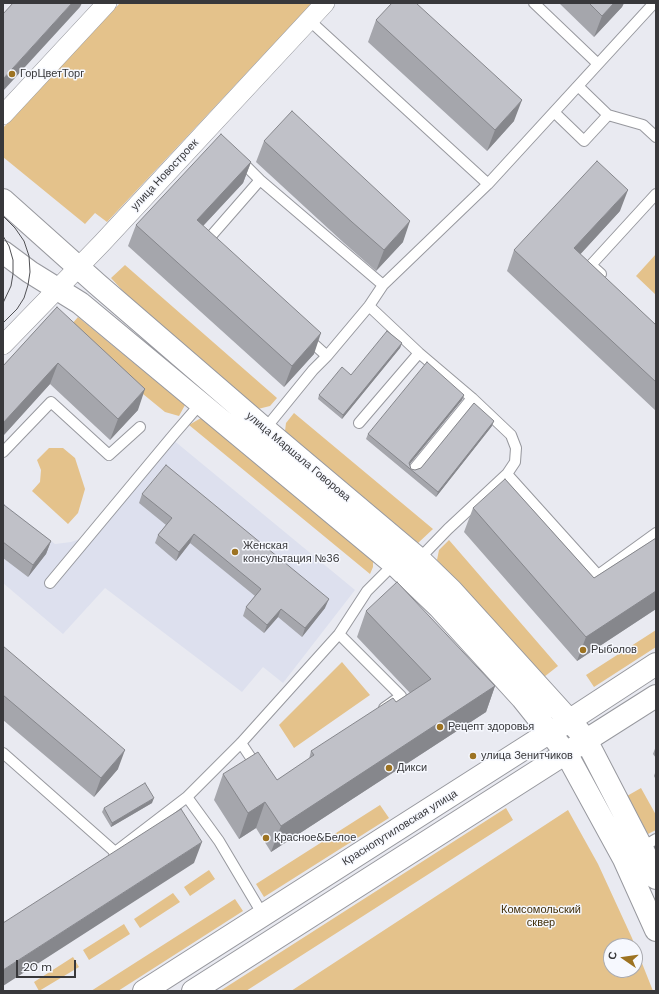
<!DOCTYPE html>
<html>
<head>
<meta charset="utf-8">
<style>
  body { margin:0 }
  #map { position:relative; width:659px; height:994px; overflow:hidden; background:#e9eaf1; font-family:"DM Sans",sans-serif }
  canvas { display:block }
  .frame { position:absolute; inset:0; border:4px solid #38383b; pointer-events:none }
  .north { position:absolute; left:603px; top:938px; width:40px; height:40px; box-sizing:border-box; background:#f6f8fe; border:1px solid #aaabb0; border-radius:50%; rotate:283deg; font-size:11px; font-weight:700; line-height:16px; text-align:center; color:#38383b }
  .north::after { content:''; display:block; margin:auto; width:14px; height:18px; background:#9d7322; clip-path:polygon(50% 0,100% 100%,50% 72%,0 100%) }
  .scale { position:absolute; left:16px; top:960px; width:60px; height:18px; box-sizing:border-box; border:2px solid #38383b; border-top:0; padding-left:5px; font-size:12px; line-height:14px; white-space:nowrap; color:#38383b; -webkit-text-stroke:3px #f6f8fe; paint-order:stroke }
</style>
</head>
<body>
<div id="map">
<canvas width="659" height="994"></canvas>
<div class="frame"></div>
<div class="north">С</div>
<div class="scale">20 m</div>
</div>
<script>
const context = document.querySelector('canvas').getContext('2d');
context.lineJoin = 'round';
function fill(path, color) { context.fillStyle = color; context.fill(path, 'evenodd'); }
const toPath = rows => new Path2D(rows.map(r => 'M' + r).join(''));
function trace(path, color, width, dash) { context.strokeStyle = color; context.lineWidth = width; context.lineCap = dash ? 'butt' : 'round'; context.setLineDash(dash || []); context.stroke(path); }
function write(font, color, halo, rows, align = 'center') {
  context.font = font + ' "DM Sans",sans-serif'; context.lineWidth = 3; context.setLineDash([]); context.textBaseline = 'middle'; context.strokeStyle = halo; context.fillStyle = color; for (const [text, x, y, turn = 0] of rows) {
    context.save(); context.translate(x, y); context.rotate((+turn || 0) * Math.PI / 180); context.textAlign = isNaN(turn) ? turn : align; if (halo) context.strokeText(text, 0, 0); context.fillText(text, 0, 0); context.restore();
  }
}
fill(toPath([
  [166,434,355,590,283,683,263,667,242,692,105,588,63,634,3,583,3,503,55,544,71,542,83,538]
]), '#dde0ee');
fill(toPath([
  [120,3,312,3,107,222,95,213,85,224,3,157,3,128],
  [656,254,656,295,636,276],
  [125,265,277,398,270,406,258,409,145,315,111,278],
  [78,317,185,405,179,416,165,412,66,331],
  [294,413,433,529,418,543,285,431,286,423],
  [201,418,373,560,373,567,370,574,189,425],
  [49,448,63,448,75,458,85,489,78,513,68,524,32,491,40,482,41,470,37,460],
  [449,540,558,666,544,677,437,560,439,550],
  [656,630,656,647,594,687,586,675],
  [342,662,370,695,294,748,279,725],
  [641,788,656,815,656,830,648,834,627,796],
  [380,805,389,818,264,897,256,884],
  [506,808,513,820,246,991,220,991],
  [568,810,598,864,632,938,653,991,291,991],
  [611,946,635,946,635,970,611,970],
  [209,870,215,879,190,896,184,887],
  [173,893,180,902,140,928,134,919],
  [235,899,243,911,118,991,91,991],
  [124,924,130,934,89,960,83,950],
  [73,957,79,967,39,991,34,982]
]), '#e4c28b');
const service = toPath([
  [534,3,598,64],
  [309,20,488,184],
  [578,86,608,115,643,125,656,137],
  [554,112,584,141,608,115],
  [240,160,260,180,383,285],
  [206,244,205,243,260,180],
  [601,274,591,265,656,194],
  [369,306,419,353,472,398,511,435,516,448,515,462,507,474,448,529,419,559],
  [307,338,327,356],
  [359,423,419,353],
  [265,429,313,370,327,356,369,306,383,285,488,184,654,3],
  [3,452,51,402,109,455,140,427],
  [414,469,472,398],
  [507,474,598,575,656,533],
  [50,583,175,433,201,403],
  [339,634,401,696,384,708],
  [241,743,257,767],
  [3,753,115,852],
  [187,797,241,743,339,634,367,591,394,564],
  [641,848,656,839],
  [114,853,187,797,219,841,263,915]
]);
const minor = toPath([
  [3,115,107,3],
  [3,345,102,243,325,3]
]);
const tertiary = toPath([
  [144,991,550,732],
  [193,991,566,753]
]);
const secondary = toPath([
  [3,200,97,284,265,429,419,559,451,590,578,730,586,740,642,848,656,878],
  [3,252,30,272,80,303,394,564,439,607,522,698,566,753,624,859,656,930],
  [558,728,656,664],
  [574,748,656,696]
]);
trace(service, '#97989e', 12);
trace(minor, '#97989e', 20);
trace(tertiary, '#97989e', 24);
trace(secondary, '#97989e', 24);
trace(service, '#fff', 10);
trace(minor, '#fff', 19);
trace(tertiary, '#fff', 22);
trace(secondary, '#fff', 22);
trace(toPath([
  [3,216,15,228,24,241,29,256,30,272,28,285,24,298,17,309,3,323],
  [3,236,9,246,13,260,13,274,11,286,3,303]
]), '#515155', 1);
fill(toPath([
  [559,3,624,3,622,7,594,37],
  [376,20,514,121,487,151,368,42],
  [264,141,403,242,376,271,344,243,256,162],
  [251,162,243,183,203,226,314,354,284,387,128,246,136,225],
  [620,211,580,254,656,325,656,411,507,271,514,250],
  [57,307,138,410,110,440,50,384,3,436,3,366],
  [402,343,400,348,342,419,318,399,319,395],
  [464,395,462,400,410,464,411,469,415,470,421,468,492,426,436,497,366,439,368,434],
  [142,494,325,608,302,637,278,617,264,633,243,616,246,607,255,596,190,543,176,561,155,543,158,535,166,525,139,503],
  [3,506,51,541,46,554,28,577,3,558],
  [473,508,594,578,656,538,656,609,577,661,464,532],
  [366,611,495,686,486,712,271,852,256,828,239,839,214,800,223,774,277,780,309,759,311,751,396,702,410,693,357,637],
  [3,646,118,769,94,797,3,720],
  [656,746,656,758,653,754],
  [656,770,656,780,654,776],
  [152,803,111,827,102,812,104,808]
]), '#a5a6ac');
fill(toPath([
  [72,3,82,3,80,7,3,91,3,79],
  [614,3,624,3,622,7,594,37,602,16],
  [522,100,514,121,487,151,495,130],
  [251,162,243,183,189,241,197,220],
  [628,190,620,211,566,270,574,248],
  [410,221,403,242,376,271,384,250],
  [321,333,314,354,284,387,292,366],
  [402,343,400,348,342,419,343,415],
  [58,363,50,384,3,436,3,423],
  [145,389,138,410,110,440,118,419],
  [464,395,462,400,409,465,411,460],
  [494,421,492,426,436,497,438,492],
  [194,534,190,543,176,561,179,552],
  [51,541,46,554,28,577,33,565],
  [656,591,656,609,577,661,586,637],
  [329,599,325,608,302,637,305,628],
  [281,609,278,617,264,633,267,625],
  [495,686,486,712,271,852,281,826],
  [125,750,118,769,94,797,101,778],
  [154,798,152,803,111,827,112,823],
  [265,802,256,828,239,839,248,813],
  [202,842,194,863,3,986,3,970]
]), '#86878c');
const building = toPath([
  [13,3,72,3,3,79,3,14,13,3],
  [392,3,416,3,522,100,495,130,376,20,392,3],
  [589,3,614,3,602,16,589,3],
  [292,111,410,221,384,250,352,222,264,141,292,111],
  [221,134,251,162,197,220,321,333,292,366,136,225,221,134],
  [597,161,628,190,574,248,656,325,656,382,514,250,597,161],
  [57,307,145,389,118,419,58,363,3,423,3,366,57,307],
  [387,331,402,343,343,415,319,395,342,367,351,375,387,331],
  [427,362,464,395,411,460,409,463,411,469,415,470,421,468,474,403,494,421,438,492,368,434,427,362],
  [166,465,329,599,305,628,281,609,267,625,246,607,261,589,194,534,179,552,158,535,172,518,142,494,166,465],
  [505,479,594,578,656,538,656,591,586,637,473,508,505,479],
  [4,505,51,541,33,565,3,542,3,506,4,505],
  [397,582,495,686,281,826,265,802,248,813,223,774,258,752,277,780,314,755,311,751,393,698,396,702,431,679,366,611,397,582],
  [3,646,125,750,101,778,3,695,3,646],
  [145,783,154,798,112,823,104,808,145,783],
  [181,809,202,842,3,970,3,923,181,809]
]);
fill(building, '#c0c1c8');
trace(building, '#86878c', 1);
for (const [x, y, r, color] of [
  [12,74,4,"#9d7322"],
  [235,552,4,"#9d7322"],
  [583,650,4,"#9d7322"],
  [440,727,4,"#9d7322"],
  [473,756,4,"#9d7322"],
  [389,768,4,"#9d7322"],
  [266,838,4,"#9d7322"]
]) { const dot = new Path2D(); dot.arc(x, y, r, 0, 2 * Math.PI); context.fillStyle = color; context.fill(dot); trace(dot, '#f6f8fe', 1.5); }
write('11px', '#38383b', '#f6f8fe', [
  ["ГорЦветТорг",20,74],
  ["Женская",243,546],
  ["консультация №36",243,559],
  ["Рыболов",591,650],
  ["Рецепт здоровья",448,727],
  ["улица Зенитчиков",481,756],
  ["Дикси",397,768],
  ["Красное&Белое",274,838]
], 'left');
write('11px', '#38383b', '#f6f8fe', [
  ["улица Новостроек",165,175,-47],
  ["улица Маршала Говорова",298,457,40],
  ["Краснопутиловская улица",400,828,-32]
]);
write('11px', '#422f09', '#f6f8fe', [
  ["Комсомольский",541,910],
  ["сквер",541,923]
]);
</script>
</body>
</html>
